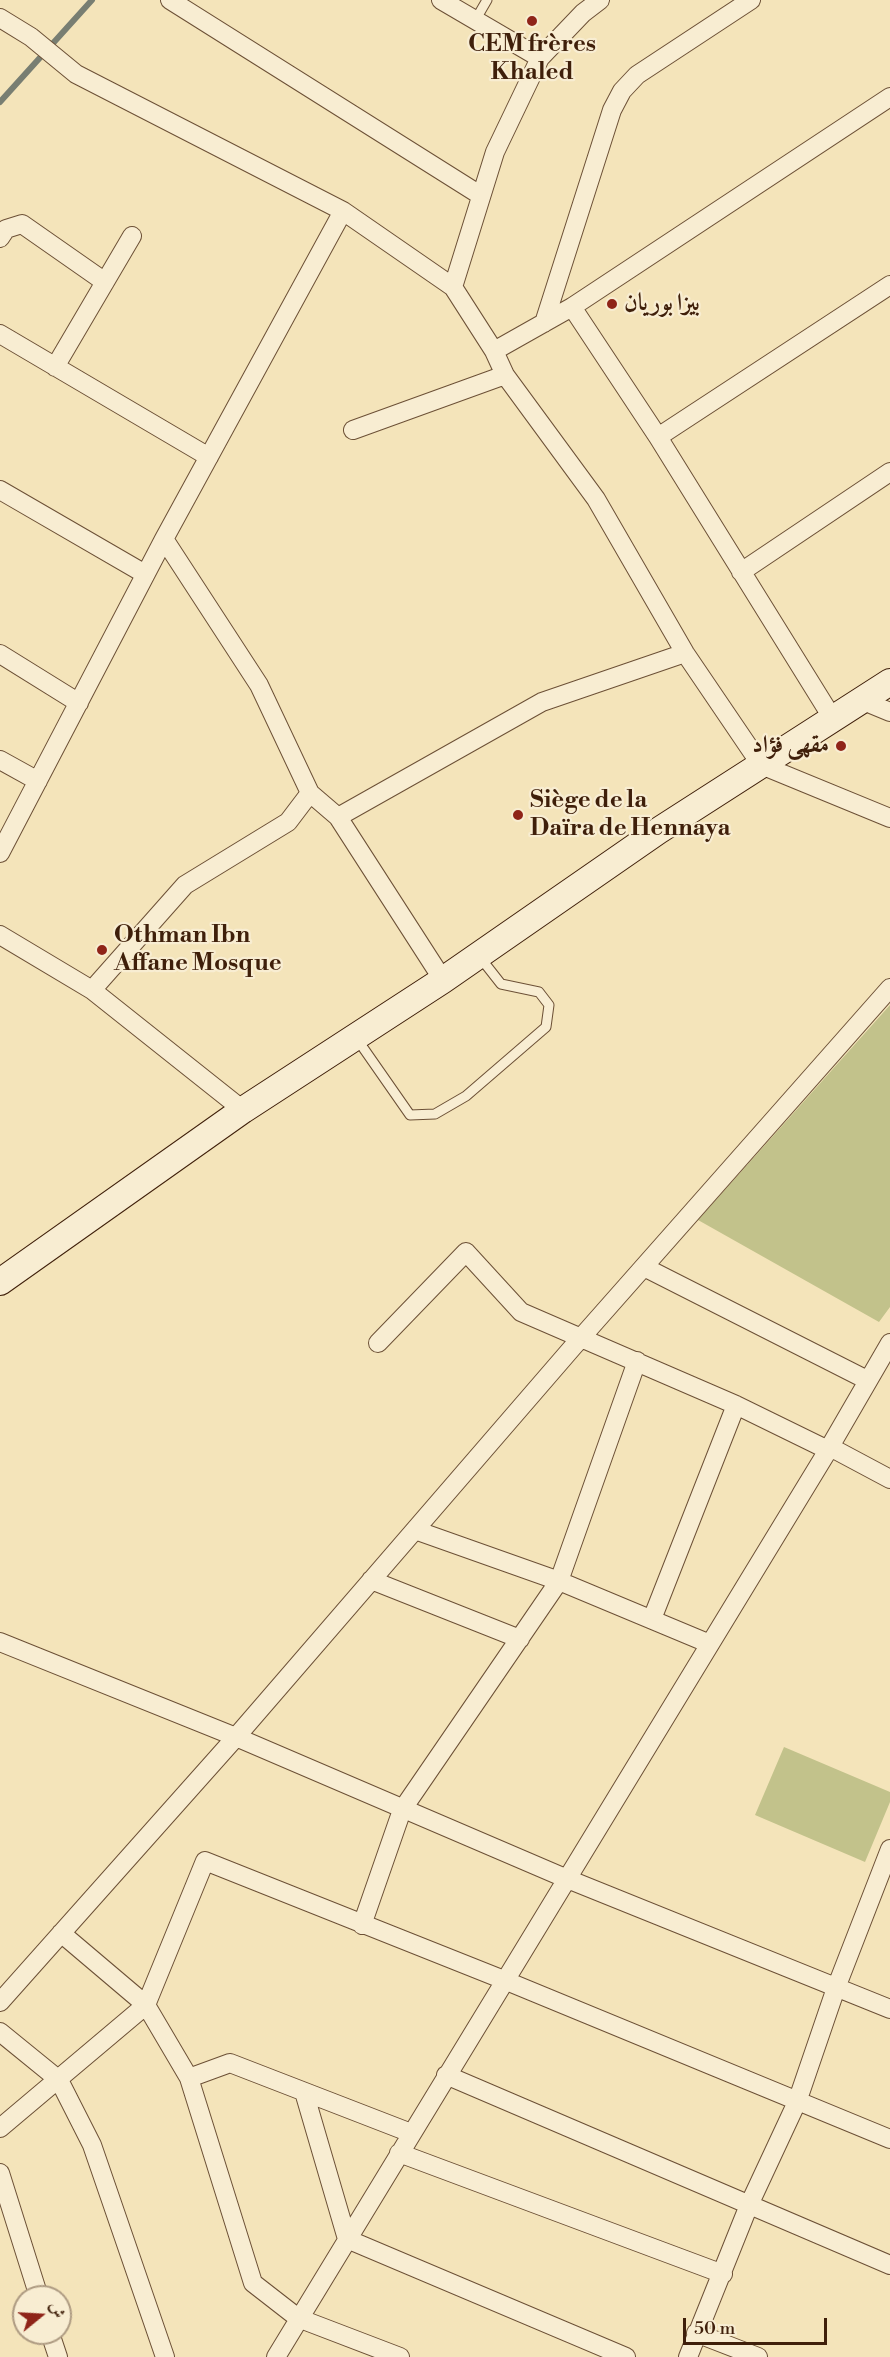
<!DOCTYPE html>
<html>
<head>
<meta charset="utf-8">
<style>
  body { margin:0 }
  #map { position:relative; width:890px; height:2357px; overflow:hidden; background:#f4e4ba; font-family:"Libre Bodoni",Amiri,serif }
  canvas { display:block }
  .north { position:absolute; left:12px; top:2285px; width:60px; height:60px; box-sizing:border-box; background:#f8edd2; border:2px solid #ae9b82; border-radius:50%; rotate:72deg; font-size:16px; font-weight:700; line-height:24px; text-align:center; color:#3f1f0a }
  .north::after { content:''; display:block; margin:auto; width:21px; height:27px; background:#8f2418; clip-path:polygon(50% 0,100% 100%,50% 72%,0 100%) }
  .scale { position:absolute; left:683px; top:2318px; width:144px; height:27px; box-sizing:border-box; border:3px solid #3f1f0a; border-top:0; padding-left:8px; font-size:18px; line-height:21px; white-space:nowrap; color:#3f1f0a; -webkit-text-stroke:4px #f8edd2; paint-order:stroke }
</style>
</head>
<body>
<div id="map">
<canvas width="890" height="2357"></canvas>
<div class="north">ش</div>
<div class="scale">50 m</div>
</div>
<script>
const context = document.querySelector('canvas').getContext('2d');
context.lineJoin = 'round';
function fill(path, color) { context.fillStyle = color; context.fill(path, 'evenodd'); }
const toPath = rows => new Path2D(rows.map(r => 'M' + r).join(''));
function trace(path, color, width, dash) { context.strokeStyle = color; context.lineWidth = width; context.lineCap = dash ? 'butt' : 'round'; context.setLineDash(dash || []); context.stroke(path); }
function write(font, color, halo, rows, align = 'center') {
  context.font = font + ' "Libre Bodoni",Amiri,serif'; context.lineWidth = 4.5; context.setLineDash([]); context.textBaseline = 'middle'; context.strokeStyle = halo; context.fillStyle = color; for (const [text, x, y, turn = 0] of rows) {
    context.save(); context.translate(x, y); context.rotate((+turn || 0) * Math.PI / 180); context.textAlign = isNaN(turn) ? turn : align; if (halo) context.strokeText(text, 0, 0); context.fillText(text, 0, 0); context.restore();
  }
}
fill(toPath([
  [890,1005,890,1307,879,1322,698,1220],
  [784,1747,890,1792,890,1802,865,1862,755,1815]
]), '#c2c28b');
trace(toPath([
  [0,102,92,0]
]), '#787e72', 6);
const service = toPath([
  [476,19,487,0],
  [357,1039,410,1115,435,1114,466,1096,546,1027,549,1005,539,992,501,984,479,956]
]);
const minor = toPath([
  [170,0,480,195],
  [441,0,540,58],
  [600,0,583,13,540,58,495,152,453,287,494,351,505,375,596,499,685,653,761,765,890,818],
  [0,18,31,37,76,74,343,211,453,287],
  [0,238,6,229,22,224,105,282],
  [572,307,658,437,833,719],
  [544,323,612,110,622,91,637,75,751,0],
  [0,334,209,457],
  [494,351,572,307,890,97],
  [55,367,132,236],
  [353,430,505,375],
  [658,437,890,285],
  [0,490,145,574],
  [164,539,259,685,310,793,338,817,443,980],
  [741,572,890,472],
  [0,654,79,703],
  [861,700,890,712],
  [0,760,38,781],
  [338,817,542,702,685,653],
  [0,853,164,539,343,211],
  [0,935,92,990,243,1110],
  [92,990,185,885,288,822,310,793],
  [644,1267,867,1380],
  [378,1343,466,1252,521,1312,736,1405,828,1450,830,1447,890,1479],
  [828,1450,890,1343],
  [415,1530,559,1581,710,1644],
  [371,1580,520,1639],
  [652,1619,736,1405],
  [0,1642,236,1737,565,1878,890,2009],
  [362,1925,402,1810,559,1581,637,1361],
  [61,1933,146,2005,189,2078,253,2283,298,2318,400,2357],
  [0,2002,236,1737,572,1348,890,988],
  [0,2032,59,2080,92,2145,165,2357],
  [446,2075,890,2265],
  [189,2078,230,2063,411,2133],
  [304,2092,347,2239,626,2357],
  [0,2128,146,2005,205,1861,504,1980,890,2139],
  [399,2153,723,2274],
  [0,2173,39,2297],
  [50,2333,58,2357],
  [696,2333,758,2357],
  [276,2357,830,1447],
  [688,2357,749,2205,797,2102,836,1988,890,1849]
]);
const secondary = toPath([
  [0,1282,243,1110,443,980,658,831,890,682]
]);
trace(service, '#6c5036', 11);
trace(minor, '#6c5036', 20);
trace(secondary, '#3f1f0a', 28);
trace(service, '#f8edd2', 9);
trace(minor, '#f8edd2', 18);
trace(secondary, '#f8edd2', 26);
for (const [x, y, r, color] of [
  [532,21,6,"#8f2418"],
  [612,304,6,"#8f2418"],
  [841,746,6,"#8f2418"],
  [518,815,6,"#8f2418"],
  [102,950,6,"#8f2418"]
]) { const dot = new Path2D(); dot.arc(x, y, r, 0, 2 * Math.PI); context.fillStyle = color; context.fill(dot); trace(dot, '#f8edd2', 2); }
write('bold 24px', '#3f1f0a', '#f8edd2', [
  ["CEM frères",532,45,"center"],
  ["Khaled",532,73,"center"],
  ["بيزا بوريان",624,304],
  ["مقهى فؤاد",829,746,"right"],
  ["Siège de la",530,801],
  ["Daïra de Hennaya",530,829],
  ["Othman Ibn",114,936],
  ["Affane Mosque",114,964]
], 'left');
</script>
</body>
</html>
